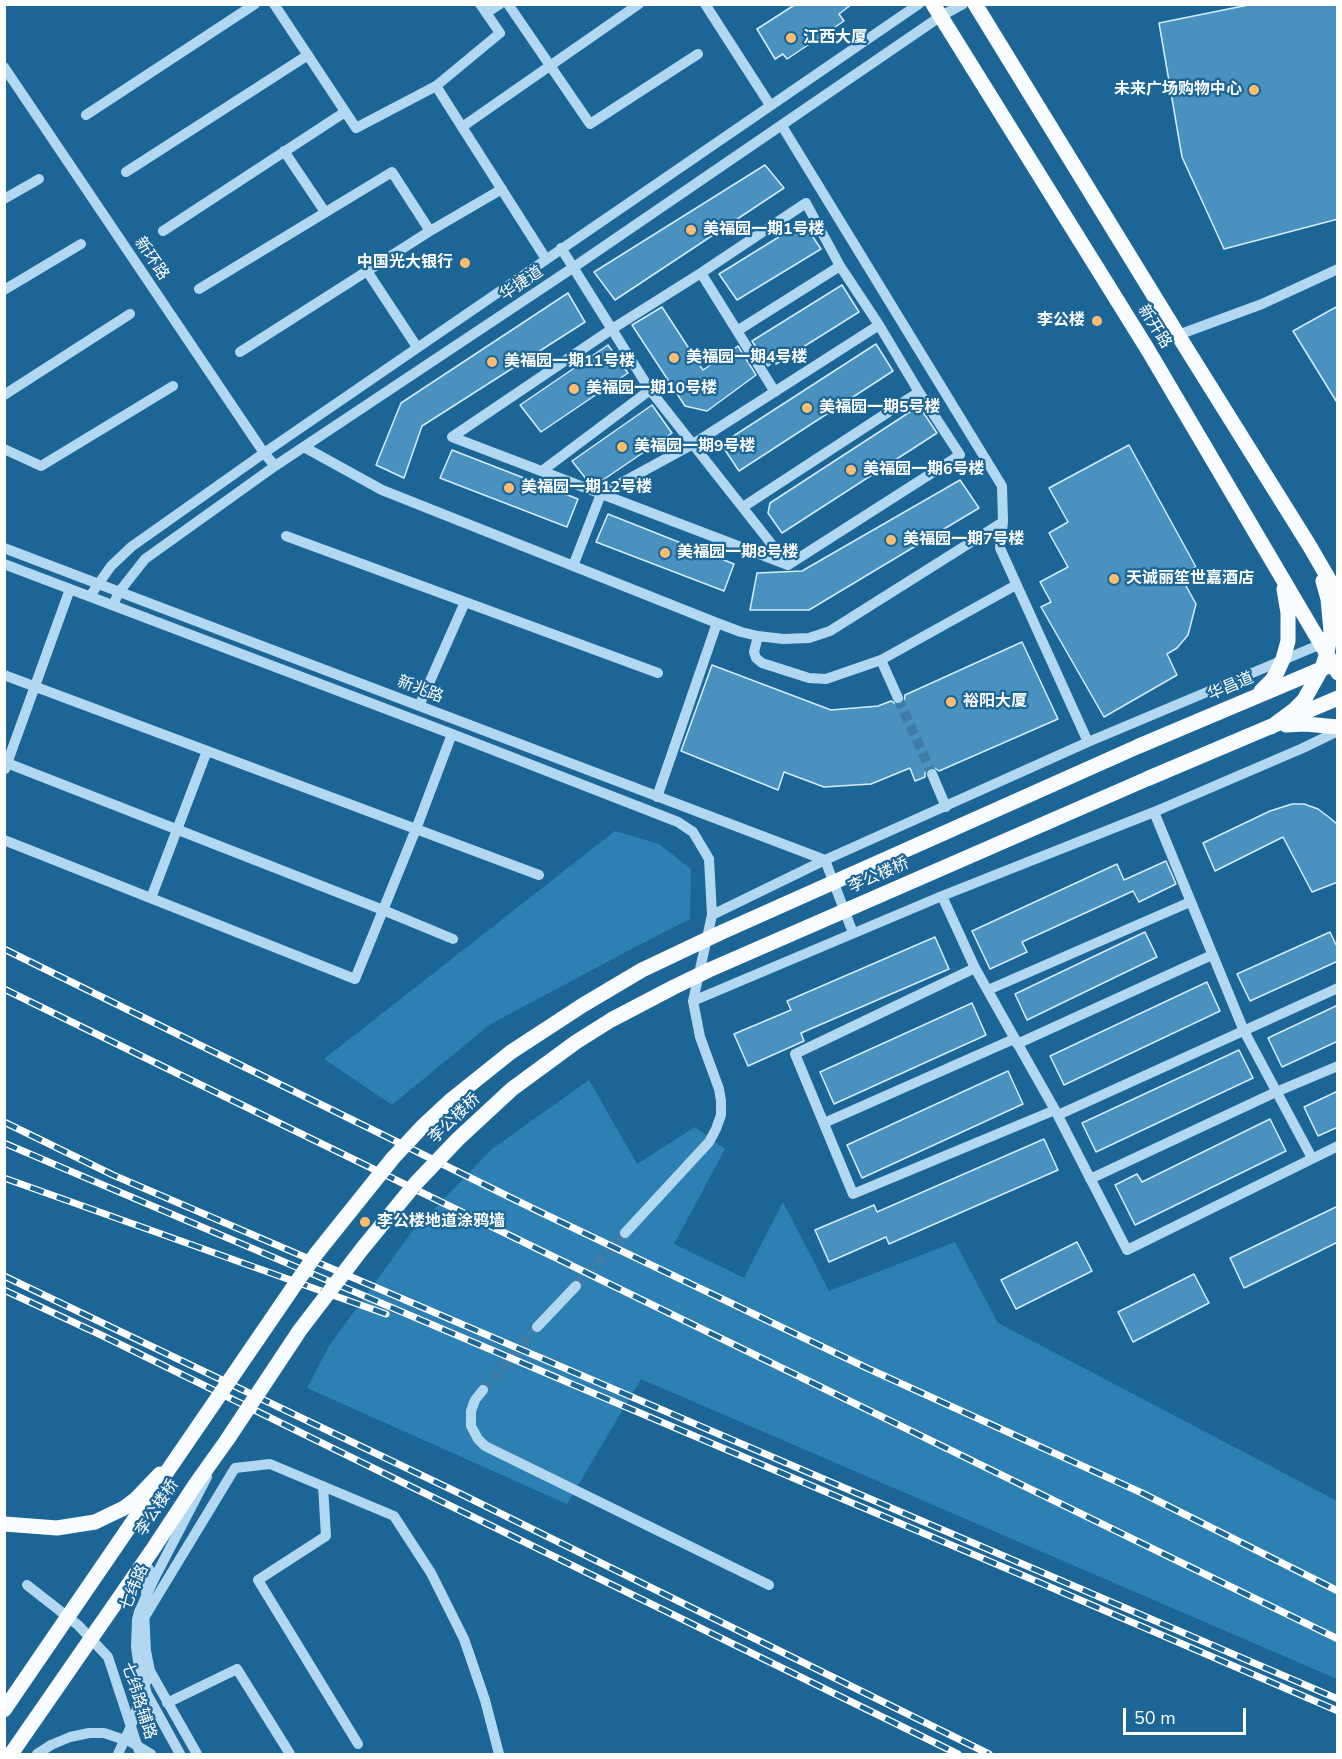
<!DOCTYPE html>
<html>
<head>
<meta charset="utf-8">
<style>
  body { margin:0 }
  #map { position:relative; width:1342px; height:1759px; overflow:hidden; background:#1c6697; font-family:"Nunito Sans",sans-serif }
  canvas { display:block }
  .frame { position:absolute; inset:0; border:6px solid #fff; pointer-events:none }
  .scale { position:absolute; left:1123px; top:1708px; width:123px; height:27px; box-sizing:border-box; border:3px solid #fff; border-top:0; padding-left:8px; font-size:18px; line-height:21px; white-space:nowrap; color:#fff; -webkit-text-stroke:4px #1c6697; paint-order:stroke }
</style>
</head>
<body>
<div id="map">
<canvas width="1342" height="1759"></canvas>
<div class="frame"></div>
<div class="scale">50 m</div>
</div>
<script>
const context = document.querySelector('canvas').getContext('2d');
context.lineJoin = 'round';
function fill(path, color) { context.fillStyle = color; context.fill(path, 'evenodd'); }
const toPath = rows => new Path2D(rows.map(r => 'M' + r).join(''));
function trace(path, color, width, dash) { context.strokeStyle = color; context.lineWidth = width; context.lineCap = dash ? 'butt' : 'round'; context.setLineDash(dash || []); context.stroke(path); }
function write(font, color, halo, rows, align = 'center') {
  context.font = font + ' "Nunito Sans","Noto Sans SC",sans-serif'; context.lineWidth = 4.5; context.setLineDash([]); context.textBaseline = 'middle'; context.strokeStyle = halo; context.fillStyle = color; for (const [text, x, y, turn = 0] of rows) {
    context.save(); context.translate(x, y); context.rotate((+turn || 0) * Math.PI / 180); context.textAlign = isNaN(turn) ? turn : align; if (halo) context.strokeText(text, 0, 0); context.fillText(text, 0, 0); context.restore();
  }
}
fill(toPath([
  [615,831,659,844,691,869,690,919,637,946,489,1025,392,1105,324,1059],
  [589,1080,637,1164,695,1127,725,1149,674,1244,744,1278,783,1202,829,1291,955,1242,998,1323,1337,1501,1337,1679,641,1379,567,1504,307,1388,329,1346,411,1233,492,1149]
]), '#2c80b3');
const building = toPath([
  [796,4,852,4,839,14,844,21,787,59,783,54,775,59,757,29,796,4],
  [1253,4,1338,4,1338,219,1224,249,1182,157,1159,23,1253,4],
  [765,165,784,188,615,300,594,272,765,165],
  [803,222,821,249,737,300,719,274,803,222],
  [842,285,859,312,776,364,774,361,768,366,752,341,842,285],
  [568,293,585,322,422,426,404,478,376,465,401,403,568,293],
  [1338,306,1338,404,1293,331,1338,306],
  [662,307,703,370,738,346,756,375,707,411,685,406,632,325,662,307],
  [876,344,893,371,739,471,721,444,876,344],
  [608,345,628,373,541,432,520,405,608,345],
  [652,405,672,433,597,484,587,480,572,461,652,405],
  [919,406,937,433,782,533,768,513,770,503,919,406],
  [1129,445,1196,567,1180,575,1196,604,1188,635,1177,648,1167,654,1177,675,1104,717,1041,607,1051,602,1040,582,1068,567,1049,533,1068,522,1049,488,1129,445],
  [452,450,578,499,567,527,440,478,452,450],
  [960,480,979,508,809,610,750,610,757,573,802,571,960,480],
  [608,514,734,564,724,591,596,542,608,514],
  [1022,642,1058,719,939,771,933,767,929,767,925,773,925,777,915,781,910,768,871,784,824,787,784,772,778,790,681,751,712,665,831,710,878,706,891,701,898,705,904,702,905,695,1022,642],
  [1292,804,1304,804,1318,809,1330,818,1338,825,1338,882,1312,892,1283,837,1215,871,1203,843,1270,811,1292,804],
  [1166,861,1176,884,1139,902,1133,891,1022,942,1027,952,990,969,972,931,1117,864,1124,880,1166,861],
  [1145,932,1157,957,1027,1020,1015,994,1145,932],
  [1330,932,1338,949,1338,961,1250,1001,1237,974,1330,932],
  [935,937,949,969,801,1033,804,1041,748,1066,734,1034,791,1010,787,1001,935,937],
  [1207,982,1220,1011,1064,1085,1050,1056,1207,982],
  [972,1003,986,1035,834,1104,820,1072,972,1003],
  [1338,1005,1338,1041,1282,1067,1268,1038,1338,1005],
  [1239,1050,1253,1078,1096,1152,1082,1123,1239,1050],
  [1008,1071,1023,1104,862,1178,847,1145,1008,1071],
  [1338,1091,1338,1127,1318,1136,1304,1107,1338,1091],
  [1270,1119,1286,1151,1135,1225,1115,1185,1137,1174,1142,1182,1270,1119],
  [1044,1139,1058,1170,889,1244,886,1237,829,1262,815,1230,874,1205,877,1212,1044,1139],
  [1338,1206,1338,1242,1244,1288,1230,1258,1338,1206],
  [1077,1242,1092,1271,1016,1309,1001,1280,1077,1242],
  [1194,1274,1209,1303,1133,1342,1118,1312,1194,1274]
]);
fill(building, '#4992bf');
trace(building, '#d7edfb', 1.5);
trace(toPath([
  [898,698,932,774],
  [576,1286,625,1233],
  [483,1390,537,1327]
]), '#3e7da7', 10, [10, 5]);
trace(toPath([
  [274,4,356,128,436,86,500,33,480,4],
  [508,4,590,124,698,54],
  [705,4,770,105],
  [486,13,500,4],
  [4,67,264,453,275,466],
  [436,86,546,259],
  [86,115,255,4],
  [782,126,1002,486,1003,522,1000,548,1088,742],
  [462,127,639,4],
  [284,151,325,212],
  [126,172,308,55],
  [4,199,39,179],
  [163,231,345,112],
  [561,248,650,390,788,565],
  [367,271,417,347],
  [701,273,775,392],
  [199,289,392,172,430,231],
  [4,290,81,244],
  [737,331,840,266],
  [1178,335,1262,304,1338,269],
  [240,352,430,231,502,189],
  [4,395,130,314],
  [304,447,382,490,717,623,741,632,758,636,783,639,809,638,830,631,1003,522],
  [4,449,41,466,173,386],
  [542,471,650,390],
  [743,507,919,392,960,455,788,565],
  [286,536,658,673],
  [4,548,825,860],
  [4,564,452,734,678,822,693,832,709,859,712,915,693,1001,700,1037,719,1089,721,1101,721,1115,716,1129,709,1142,625,1233],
  [788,565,452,437,612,329,701,273,806,203,840,266,879,325],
  [573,566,601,494,693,444,879,325,919,392],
  [90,596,111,566,131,547,264,453,919,4],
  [113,605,119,592,145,559,275,466,574,267,941,16,963,4],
  [758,636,754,652,756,658,762,663,809,678,826,679,881,660,1016,585],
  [881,660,898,698],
  [4,675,539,875],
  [419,706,465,602],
  [7,763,383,910,453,939],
  [5,769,70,589],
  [932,774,946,807],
  [657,797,717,623],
  [1154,812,1244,1031,1312,1158],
  [4,840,355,979,416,829,452,734],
  [825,860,853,933],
  [942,896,975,968,1055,1110,1127,1250,1338,1146],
  [151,898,207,751],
  [712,915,825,860,1088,742,1326,642],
  [975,968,795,1054,853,1194,1055,1110],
  [988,990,1190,902],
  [693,1001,942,896,1154,812,1303,748,1338,731],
  [1017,1044,1212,955],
  [1058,1115,1338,988],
  [824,1123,1014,1039],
  [1090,1179,1276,1092,1338,1066],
  [537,1327,576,1286],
  [483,1390,475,1400,471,1411,471,1426,478,1439,485,1446,769,1585],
  [323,1486,326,1536,258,1580,358,1744],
  [27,1585,78,1625,108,1657,140,1754],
  [146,1593,149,1569],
  [144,1612,146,1651,150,1671,197,1754],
  [144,1618,235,1468,270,1464,394,1516,431,1573,464,1639,485,1700,499,1754],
  [167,1703,237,1669,290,1754],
  [37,1754,51,1745],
  [118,1754,131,1726,146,1682]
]), '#b1d8f0', 10);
trace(toPath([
  [933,4,1148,350,1338,673],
  [975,4,1178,335,1309,545,1338,595],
  [1261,691,1272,680,1277,672,1283,659,1288,641,1288,613,1284,589],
  [1286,725,1305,724,1338,727],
  [1271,727,1294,710,1304,700,1322,668,1327,653,1331,631,1328,599,1323,581],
  [1139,746,1338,662],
  [1149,778,1338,698],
  [4,1524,57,1528,95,1522,124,1508,136,1499,160,1474]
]), '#f9fcff', 15);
const rail = toPath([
  [4,949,540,1212,869,1369,1142,1493,1338,1591],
  [4,989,1338,1639],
  [4,1122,113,1175,1338,1699],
  [4,1143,1043,1584,1338,1711],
  [4,1178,386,1314],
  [4,1276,463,1495,989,1754],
  [4,1290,101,1335,958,1754]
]);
trace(rail, '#fff', 7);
trace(rail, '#1c6697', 4.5, [14]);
trace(toPath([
  [51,1745,70,1737,89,1733,104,1733,131,1742,151,1754],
  [180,1754,147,1694,138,1661,136,1647,137,1620,139,1612,154,1579,207,1477]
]), '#b1d8f0', 10);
trace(toPath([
  [4,1710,316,1254,393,1158,422,1127,451,1100,511,1052,583,1005,642,970,720,933,1139,746],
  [11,1754,153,1549,195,1485,227,1440,300,1330,362,1249,416,1183,458,1139,512,1089,576,1042,611,1020,674,987,709,970,1149,778]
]), '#f9fcff', 15);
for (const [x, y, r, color] of [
  [791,38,6,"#ffbe6f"],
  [1254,90,6,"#ffbe6f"],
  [691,230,6,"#ffbe6f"],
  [465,263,6,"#ffbe6f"],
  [1097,321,6,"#ffbe6f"],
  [674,358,6,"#ffbe6f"],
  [492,362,6,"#ffbe6f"],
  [574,389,6,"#ffbe6f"],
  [807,408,6,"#ffbe6f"],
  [622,447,6,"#ffbe6f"],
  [851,470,6,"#ffbe6f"],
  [509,488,6,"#ffbe6f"],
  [891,540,6,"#ffbe6f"],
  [665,553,6,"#ffbe6f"],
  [1114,579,6,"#ffbe6f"],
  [951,702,6,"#ffbe6f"],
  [365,1222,6,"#ffbe6f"]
]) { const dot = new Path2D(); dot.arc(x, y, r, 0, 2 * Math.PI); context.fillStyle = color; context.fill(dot); trace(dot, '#1c6697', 2); }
write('bold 16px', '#fff', '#1c6697', [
  ["江西大厦",803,38],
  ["未来广场购物中心",1242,90,"right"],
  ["美福园一期1号楼",703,230],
  ["中国光大银行",453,263,"right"],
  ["李公楼",1085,321,"right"],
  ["美福园一期4号楼",686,358],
  ["美福园一期11号楼",504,362],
  ["美福园一期10号楼",586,389],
  ["美福园一期5号楼",819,408],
  ["美福园一期9号楼",634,447],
  ["美福园一期6号楼",863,470],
  ["美福园一期12号楼",521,488],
  ["美福园一期7号楼",903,540],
  ["美福园一期8号楼",677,553],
  ["天诚丽笙世嘉酒店",1126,579],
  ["裕阳大厦",963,702],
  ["李公楼地道涂鸦墙",377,1222]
], 'left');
write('16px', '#fff', '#1c6697', [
  ["新环路",151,259,56],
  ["华捷道",522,284,-34],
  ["新开路",1154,327,58],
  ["华昌道",1231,687,-23],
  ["新兆路",420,690,21],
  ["李公楼桥",879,876,-24],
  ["李公楼桥",455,1119,-44],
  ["李公楼桥",158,1508,-57],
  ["七纬路",135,1588,-67],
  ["七纬路辅路",138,1701,72]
]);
</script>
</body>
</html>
